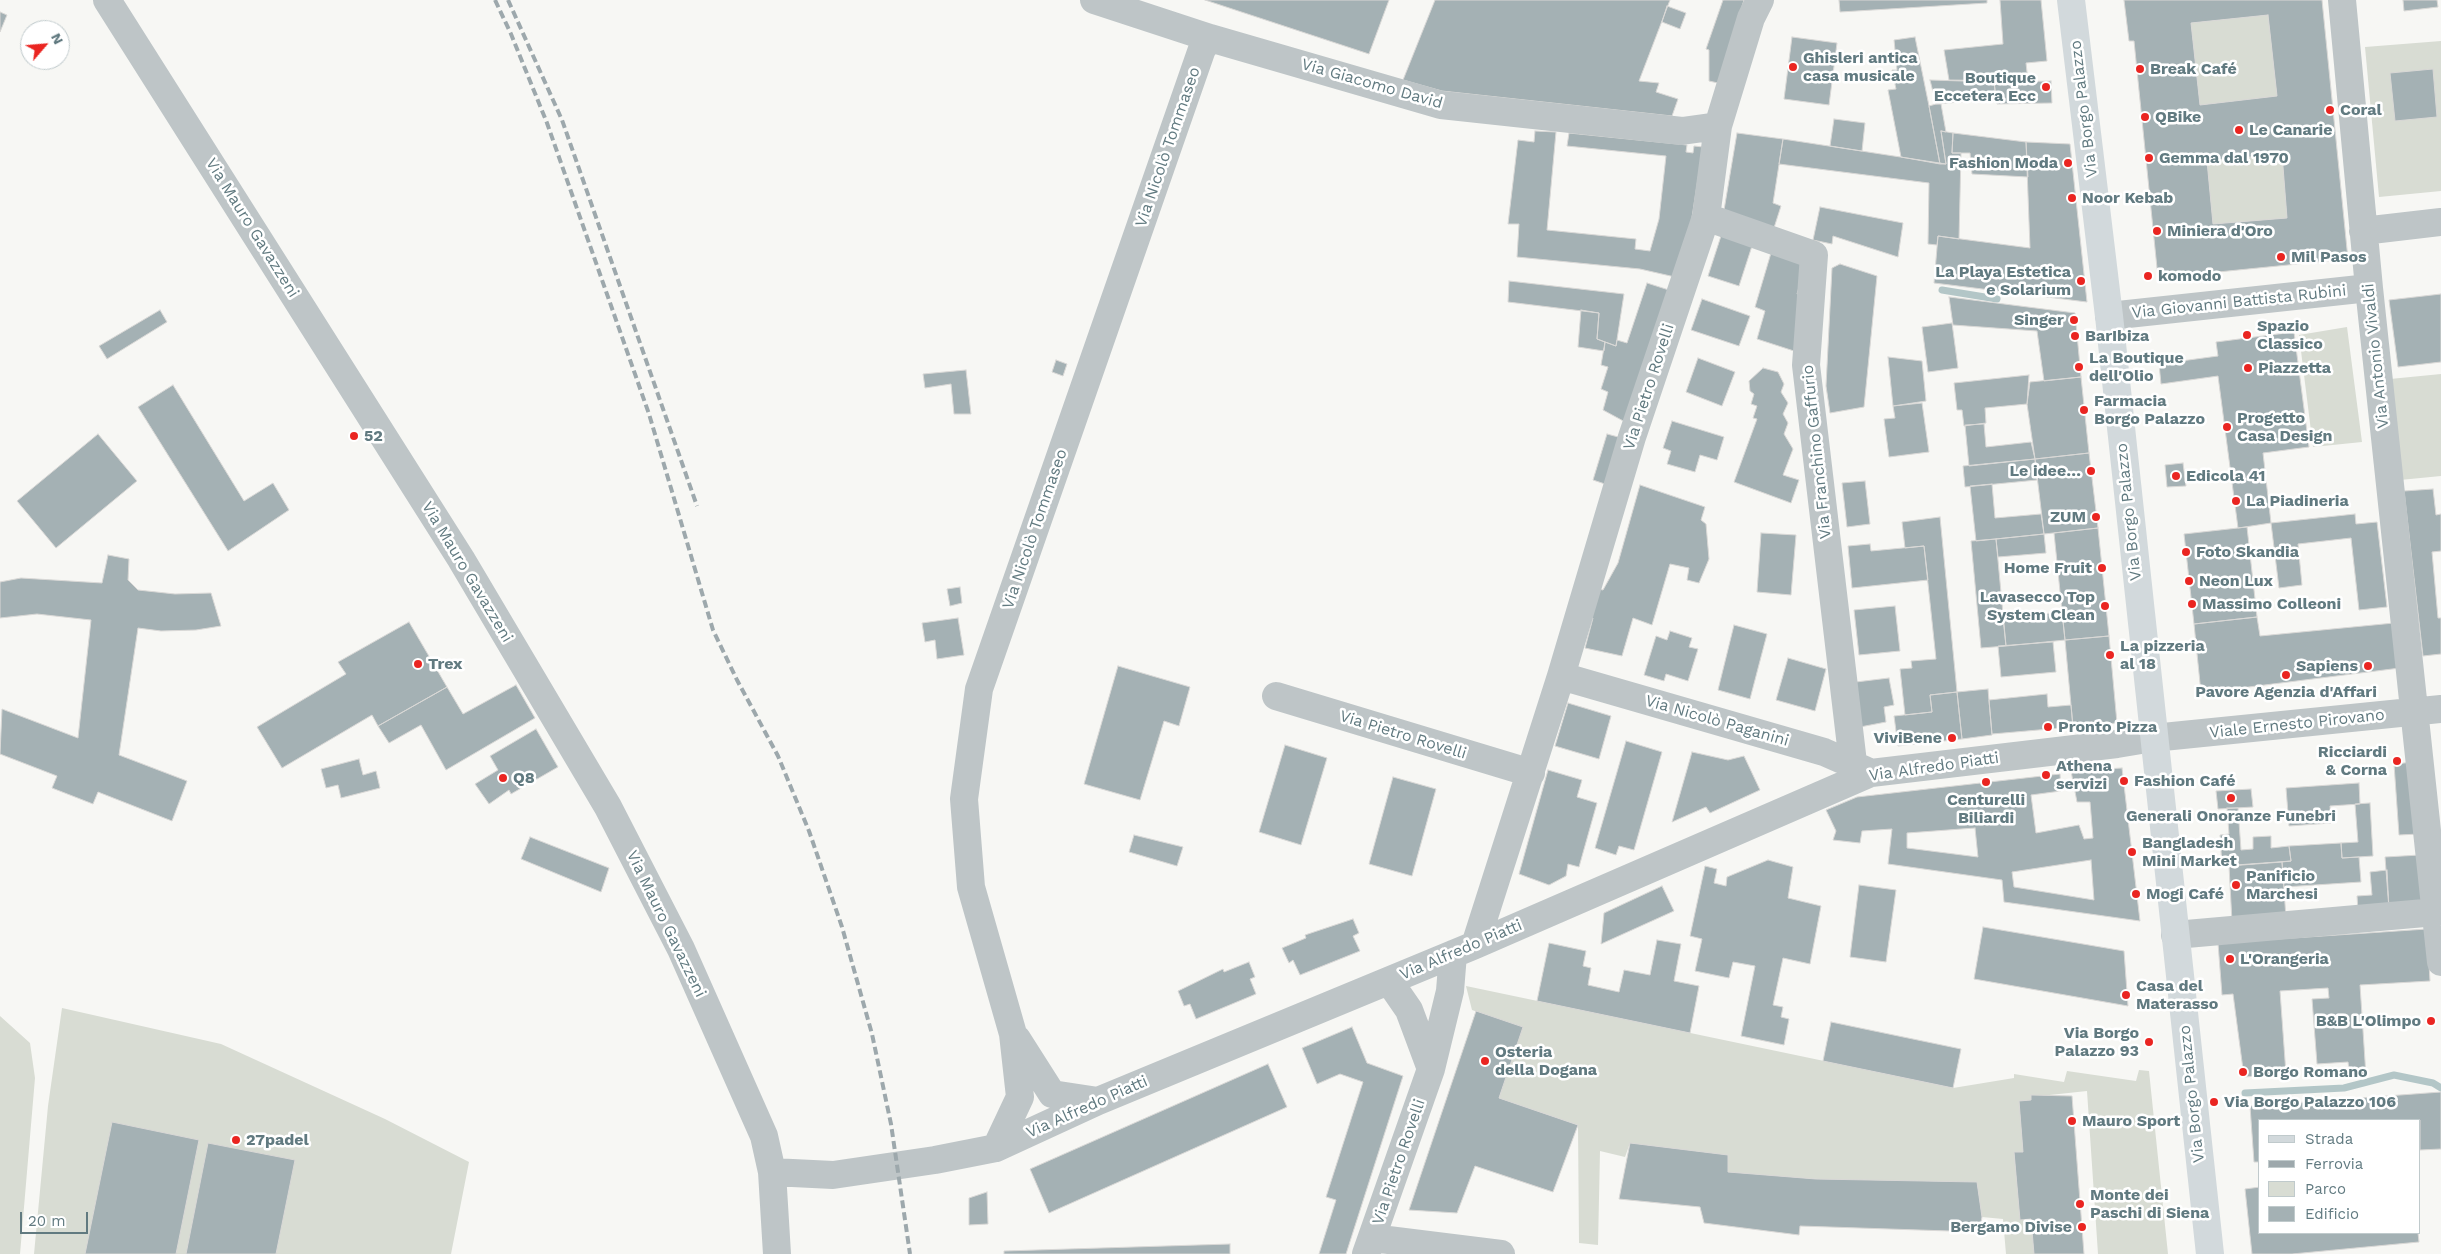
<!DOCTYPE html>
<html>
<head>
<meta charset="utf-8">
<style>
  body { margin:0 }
  #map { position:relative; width:2441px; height:1254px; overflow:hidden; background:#f7f7f4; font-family:"Work Sans",sans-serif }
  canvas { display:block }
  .legend { position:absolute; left:2258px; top:1119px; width:162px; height:115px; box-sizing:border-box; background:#fff; border:1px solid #c0cacc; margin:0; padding:6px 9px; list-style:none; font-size:15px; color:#617a80 }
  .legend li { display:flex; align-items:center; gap:10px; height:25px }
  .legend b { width:25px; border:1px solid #c0cacc }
  .north { position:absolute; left:20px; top:20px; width:50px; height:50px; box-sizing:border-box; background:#fff; border:1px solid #c0cacc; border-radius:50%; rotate:63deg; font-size:14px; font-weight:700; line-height:20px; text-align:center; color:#617a80 }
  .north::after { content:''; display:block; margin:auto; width:18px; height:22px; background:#ea2521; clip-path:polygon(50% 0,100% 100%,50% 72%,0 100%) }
  .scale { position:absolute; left:20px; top:1212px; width:68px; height:22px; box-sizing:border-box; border:2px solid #617a80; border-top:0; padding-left:6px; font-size:15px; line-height:18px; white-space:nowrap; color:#617a80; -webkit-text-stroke:4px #fff; paint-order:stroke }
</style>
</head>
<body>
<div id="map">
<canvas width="2441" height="1254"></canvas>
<ul class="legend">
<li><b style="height:6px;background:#d2d9dc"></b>Strada</li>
<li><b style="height:6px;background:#9da8ac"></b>Ferrovia</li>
<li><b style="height:14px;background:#d8dcd3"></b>Parco</li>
<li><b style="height:14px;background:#a4b1b4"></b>Edificio</li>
</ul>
<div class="north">N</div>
<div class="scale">20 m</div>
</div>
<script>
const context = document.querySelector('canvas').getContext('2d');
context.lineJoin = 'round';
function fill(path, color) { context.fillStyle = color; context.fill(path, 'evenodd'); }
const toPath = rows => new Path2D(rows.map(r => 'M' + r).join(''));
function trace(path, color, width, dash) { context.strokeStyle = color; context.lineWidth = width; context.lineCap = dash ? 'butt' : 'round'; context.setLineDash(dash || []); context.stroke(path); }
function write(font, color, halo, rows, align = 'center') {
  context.font = font + ' "Work Sans",sans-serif'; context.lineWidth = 5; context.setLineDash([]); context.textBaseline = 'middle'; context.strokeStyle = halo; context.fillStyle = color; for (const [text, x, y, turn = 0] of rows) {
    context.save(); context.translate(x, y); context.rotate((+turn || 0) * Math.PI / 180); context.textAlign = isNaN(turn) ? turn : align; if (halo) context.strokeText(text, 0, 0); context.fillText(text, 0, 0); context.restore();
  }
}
fill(toPath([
  [2268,15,2277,96,2200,105,2191,23],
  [2441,41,2441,191,2379,197,2365,47],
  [2282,154,2287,218,2213,224,2207,161],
  [2347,327,2362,442,2313,447,2299,335],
  [2441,374,2441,476,2400,480,2390,379],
  [1466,986,1953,1088,2014,1078,2014,1074,2064,1082,2067,1071,2136,1081,2139,1070,2149,1071,2168,1254,2098,1254,2087,1091,2031,1097,2031,1100,2019,1101,2023,1152,2014,1153,2020,1219,2031,1219,2034,1254,2006,1254,2003,1219,1982,1217,1977,1182,1817,1179,1728,1172,1728,1155,1630,1143,1625,1157,1600,1151,1598,1245,1579,1243,1578,1125,1499,1098,1522,1027,1472,1010],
  [62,1008,221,1044,385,1119,469,1162,451,1254,34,1254,48,1106],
  [0,1016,30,1043,35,1078,20,1254,0,1254]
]), '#d8dcd3');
trace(toPath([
  [1942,290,1997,299],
  [2245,1093,2344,1088,2394,1075,2433,1083,2441,1088]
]), '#b3c6c7', 7);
const building = toPath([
  [1205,0,1389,0,1369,54,1205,0],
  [1435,0,1670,0,1639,81,1659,83,1656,92,1678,99,1672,116,1442,91,1403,80,1435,0],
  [1723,0,1744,0,1718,83,1709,81,1709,50,1706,49,1723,0],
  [1839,0,1987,0,1987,3,1840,12,1839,0],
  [2000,0,2041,0,2047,61,2026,63,2028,81,1949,80,1944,50,2003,44,2000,0],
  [2124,0,2322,0,2348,259,2158,278,2134,41,2129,41,2124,0],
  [2268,15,2277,96,2200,105,2191,23,2268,15],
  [2282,154,2287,218,2213,224,2207,161,2282,154],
  [2403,0,2437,0,2438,7,2404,11,2403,0],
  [1667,6,1686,13,1680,29,1662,22,1667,6],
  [0,12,7,15,0,32,0,12],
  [1792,37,1837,43,1829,105,1784,99,1792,37],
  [1915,37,1929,106,1940,164,1901,157,1888,90,1896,89,1892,70,1897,70,1894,40,1915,37],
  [2433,69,2437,117,2395,121,2390,73,2433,69],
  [1930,80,1994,82,1996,99,1936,104,1930,80],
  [2051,81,2052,103,1997,104,1994,82,2051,81],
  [1936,104,1941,104,1946,132,1941,131,1946,164,1940,164,1929,106,1936,104],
  [1834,119,1865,123,1862,151,1830,146,1834,119],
  [1535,131,1556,132,1547,230,1636,239,1635,249,1650,251,1659,219,1666,156,1567,146,1569,133,1687,145,1686,152,1693,153,1694,146,1703,147,1690,230,1675,277,1640,269,1517,257,1519,224,1508,224,1518,140,1534,142,1535,131],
  [1941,131,1953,133,1952,153,1961,153,1959,239,1938,236,1937,245,1928,244,1929,183,1779,164,1783,139,1946,164,1941,131],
  [1737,133,1783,139,1773,203,1781,206,1773,231,1723,216,1737,133],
  [1953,133,2026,142,2028,177,1972,174,1970,153,1952,153,1953,133],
  [2026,142,2070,144,2087,302,1934,283,1938,236,2030,248,2026,142],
  [1820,207,1903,223,1898,257,1833,236,1832,244,1813,240,1820,207],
  [1721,236,1752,246,1739,286,1708,276,1721,236],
  [1771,253,1806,263,1797,294,1810,298,1794,351,1757,339,1765,311,1755,307,1771,253],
  [1840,264,1877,276,1864,407,1830,413,1826,386,1832,268,1840,264],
  [1509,281,1624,294,1616,346,1597,339,1599,313,1508,302,1509,281],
  [1647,283,1672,291,1627,423,1603,410,1608,392,1601,389,1608,367,1601,365,1605,342,1616,346,1617,340,1627,343,1647,283],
  [2441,294,2441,362,2398,367,2389,300,2441,294],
  [1949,297,2075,313,2081,377,2044,381,2037,331,1953,325,1949,297],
  [1702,299,1750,316,1739,346,1691,330,1702,299],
  [160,310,167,322,107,359,99,346,160,310],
  [1581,310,1599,313,1597,339,1605,342,1604,351,1578,347,1581,310],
  [1952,323,1958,368,1928,372,1922,327,1952,323],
  [2294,332,2309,447,2263,453,2271,523,2238,528,2218,376,2161,384,2159,364,2218,356,2216,342,2294,332],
  [1888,357,1922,361,1926,401,1893,406,1888,357],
  [1698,358,1735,372,1722,406,1686,392,1698,358],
  [1056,360,1067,364,1063,376,1052,372,1056,360],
  [1763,368,1778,372,1784,384,1781,392,1788,403,1783,414,1788,423,1784,434,1793,449,1783,475,1799,480,1791,503,1734,482,1757,419,1753,418,1757,406,1751,404,1754,394,1750,391,1749,381,1763,368],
  [966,370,971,414,954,414,951,384,925,388,923,374,966,370],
  [2029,375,2027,404,1985,408,1986,423,1964,426,1962,410,1957,410,1954,383,2029,375],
  [2081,377,2089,453,2035,459,2027,404,2030,382,2081,377],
  [173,385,244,501,273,483,289,510,228,551,138,407,173,385],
  [1922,403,1929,452,1889,457,1884,419,1895,418,1893,406,1922,403],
  [1672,421,1724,437,1717,460,1700,455,1695,472,1667,464,1671,451,1663,448,1672,421],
  [1984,424,1986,447,2031,442,2035,459,1969,466,1965,425,1984,424],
  [98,434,137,481,56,548,17,501,98,434],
  [1607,434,1622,438,1608,485,1593,480,1607,434],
  [2089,453,2098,528,2044,534,2035,459,2089,453],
  [2035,459,2037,480,1965,487,1963,466,2035,459],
  [2183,463,2186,486,2167,487,2165,465,2183,463],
  [1865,481,1870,524,1847,527,1842,483,1865,481],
  [1992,484,1995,518,2041,514,2044,534,1976,541,1970,486,1992,484],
  [1640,485,1705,507,1701,520,1706,524,1709,559,1699,583,1687,580,1689,568,1670,564,1652,625,1633,618,1622,656,1585,648,1593,618,1585,616,1593,588,1603,590,1618,563,1640,485],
  [2433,489,2436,515,2441,514,2441,551,2432,552,2438,618,2441,618,2441,654,2423,656,2404,491,2433,489],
  [2355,514,2356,524,2377,522,2387,607,2359,610,2351,538,2298,544,2302,585,2279,588,2271,523,2355,514],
  [1940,517,1957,692,1930,695,1932,712,1905,715,1900,669,1912,668,1911,661,1936,659,1924,546,1905,548,1902,522,1940,517],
  [2247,527,2257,617,2194,624,2184,534,2247,527],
  [2098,528,2109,636,2065,640,2054,533,2098,528],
  [1761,533,1796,535,1791,595,1757,592,1761,533],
  [2044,534,2046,553,1998,557,1996,539,2044,534],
  [1996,539,2006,646,1981,648,1971,541,1996,539],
  [1870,544,1871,551,1924,546,1928,580,1852,588,1848,546,1870,544],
  [108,555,129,559,128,580,138,590,175,594,211,593,221,626,196,630,161,631,138,628,119,755,187,781,172,821,98,792,93,804,52,788,57,776,0,754,2,709,78,738,91,620,37,614,0,618,0,582,21,578,102,583,108,555],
  [960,587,962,603,950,606,947,589,960,587],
  [1895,606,1900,651,1859,655,1854,610,1895,606],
  [2062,612,2065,640,2006,646,2003,618,2062,612],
  [2257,617,2260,636,2394,623,2400,668,2201,693,2194,624,2257,617],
  [958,618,964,655,937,659,935,640,925,642,922,623,958,618],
  [409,622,447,687,378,726,372,715,282,768,257,727,346,674,338,662,409,622],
  [1734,625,1767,634,1750,699,1718,690,1734,625],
  [1670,631,1692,638,1689,647,1698,649,1688,681,1666,674,1664,681,1644,675,1656,636,1667,640,1670,631],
  [2109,636,2117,723,2073,727,2065,640,2109,636],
  [2053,642,2056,672,2001,677,1998,646,2053,642],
  [1788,658,1826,669,1815,711,1776,700,1788,658],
  [1118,666,1190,687,1179,726,1164,721,1140,800,1084,784,1118,666],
  [1889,678,1894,705,1884,707,1886,722,1860,727,1856,682,1889,678],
  [516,685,535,718,446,770,421,725,389,743,378,726,447,687,463,714,516,685],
  [1988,689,1992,735,1962,739,1957,692,1988,689],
  [1957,692,1962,739,1898,746,1894,716,1932,712,1930,695,1957,692],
  [2047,694,2048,707,2071,705,2073,727,1992,734,1989,700,2047,694],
  [1568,703,1611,716,1599,759,1555,746,1568,703],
  [536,729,558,767,511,794,509,790,489,804,475,784,498,770,490,756,536,729],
  [1626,741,1662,752,1634,850,1619,846,1616,855,1595,848,1626,741],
  [1285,745,1327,758,1301,845,1259,832,1285,745],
  [1692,752,1728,760,1744,756,1760,790,1710,813,1706,807,1672,822,1692,752],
  [359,759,363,775,376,771,380,788,341,798,338,785,326,788,321,769,359,759],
  [2414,762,2419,834,2399,835,2394,764,2414,762],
  [2122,768,2140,921,2004,902,2002,880,1888,864,1892,829,1862,831,1860,843,1833,840,1836,831,1826,810,1857,797,2060,774,2061,791,2031,795,2036,833,2079,825,2084,839,2093,838,2090,802,2077,802,2071,771,2122,768],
  [1975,828,1978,857,1907,848,1907,833,1975,828],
  [2091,860,2094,900,2014,887,2012,872,2091,860],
  [1548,770,1582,780,1577,797,1597,803,1579,867,1568,864,1566,876,1549,885,1519,874,1548,770],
  [1393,777,1436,789,1412,876,1369,864,1393,777],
  [2359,783,2360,804,2330,806,2331,823,2289,826,2286,788,2359,783],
  [2251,789,2253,807,2218,809,2216,791,2251,789],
  [2370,803,2373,856,2342,858,2341,843,2358,842,2355,804,2370,803],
  [2227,808,2238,808,2241,850,2253,849,2253,837,2271,836,2271,848,2289,846,2291,861,2222,866,2220,835,2229,834,2227,808],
  [1134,835,1183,847,1177,866,1129,852,1134,835],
  [530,837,609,868,601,892,521,859,530,837],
  [2341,843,2342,858,2359,857,2361,882,2284,887,2282,862,2291,861,2289,846,2341,843],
  [2420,855,2424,907,2389,909,2385,857,2420,855],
  [1768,860,1793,867,1788,898,1821,906,1810,964,1783,958,1773,1005,1783,1007,1781,1017,1789,1019,1784,1045,1741,1036,1755,966,1733,962,1729,978,1695,971,1702,939,1690,936,1705,866,1717,869,1714,883,1726,886,1727,877,1768,860],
  [2282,862,2286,918,2232,922,2229,866,2282,862],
  [2387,870,2389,909,2358,911,2357,896,2372,895,2370,872,2387,870],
  [1859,885,1896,890,1886,962,1850,957,1859,885],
  [1662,886,1674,911,1601,944,1604,913,1662,886],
  [1353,919,1359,933,1353,936,1360,951,1300,975,1293,960,1289,963,1282,948,1306,938,1305,935,1353,919],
  [1983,927,2124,951,2128,1006,1974,979,1983,927],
  [2427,929,2430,981,2360,985,2366,1076,2350,1077,2348,1062,2317,1064,2312,999,2329,998,2328,988,2280,991,2286,1074,2244,1077,2233,994,2222,995,2218,943,2427,929],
  [1657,940,1681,944,1674,981,1699,986,1690,1033,1537,1001,1549,943,1586,951,1583,966,1591,968,1588,985,1619,992,1624,970,1650,975,1657,940],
  [1249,962,1255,977,1250,979,1256,994,1196,1019,1190,1004,1184,1006,1178,991,1223,969,1224,972,1249,962],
  [1476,1011,1523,1027,1499,1098,1578,1125,1553,1192,1475,1166,1457,1213,1409,1210,1476,1011],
  [1831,1022,1961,1049,1953,1088,1823,1061,1831,1022],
  [1352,1027,1367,1063,1403,1076,1346,1254,1319,1254,1336,1200,1326,1197,1363,1082,1340,1074,1317,1084,1302,1048,1352,1027],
  [1268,1064,1287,1107,1049,1213,1030,1169,1268,1064],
  [2441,1092,2441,1149,2420,1150,2420,1120,2260,1120,2260,1162,2254,1162,2250,1106,2441,1092],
  [2031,1095,2072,1096,2084,1254,2034,1254,2031,1219,2020,1220,2014,1152,2023,1152,2019,1101,2031,1100,2031,1095],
  [112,1122,199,1140,176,1254,85,1254,112,1122],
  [208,1143,295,1160,276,1254,186,1254,208,1143],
  [1630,1143,1728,1155,1728,1172,1816,1179,1977,1182,1982,1217,1979,1232,1800,1226,1799,1235,1704,1223,1700,1207,1619,1199,1630,1143],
  [2260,1187,2260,1233,2418,1233,2419,1242,2292,1254,2252,1254,2245,1189,2260,1187],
  [987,1192,988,1224,969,1225,969,1198,987,1192],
  [1230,1244,1230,1254,1004,1254,1004,1251,1230,1244]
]);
fill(building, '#a4b1b4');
trace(building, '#d9d8d6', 1);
trace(toPath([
  [107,0,461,559,608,807,681,949,764,1136,772,1172,777,1254],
  [1094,0,1210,38,1441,105,1682,131,1718,126],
  [2342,0,2369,288,2441,962],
  [1706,217,1814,255,1806,365,1853,763],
  [2363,231,2441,222],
  [2109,316,2369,288],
  [1561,676,1824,752,1865,770],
  [1276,696,1531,773],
  [2175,935,2436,912],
  [1475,945,1561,676,1632,437,1706,217,1718,126,1751,18,1760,0],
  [1389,981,1409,1010,1431,1069],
  [1017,1039,1052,1094,1098,1101],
  [996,1148,1020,1097,1013,1034,971,887,964,799,979,689,1202,49,1210,38],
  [772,1172,833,1175,935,1160,996,1148,1098,1101,1475,945,1871,773,2117,744,2153,738,2441,709],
  [1372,1238,1501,1254],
  [1366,1254,1431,1069,1450,991,1453,954]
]), '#bec5c7', 28);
trace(toPath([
  [2071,0,2109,316,2210,1254]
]), '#d2d9dc', 28);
trace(toPath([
  [495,0,511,34,547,123,649,414,713,630,737,680,778,756,809,831,842,927,872,1034,891,1124,910,1254],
  [508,0,562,120,697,506]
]), '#9da8ac', 4, [8, 4]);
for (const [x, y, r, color] of [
  [1793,67,5,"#ea2521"],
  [2140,69,5,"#ea2521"],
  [2046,87,5,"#ea2521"],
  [2330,110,5,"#ea2521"],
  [2145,117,5,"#ea2521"],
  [2239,130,5,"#ea2521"],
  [2149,158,5,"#ea2521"],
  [2068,163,5,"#ea2521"],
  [2072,198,5,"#ea2521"],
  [2157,231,5,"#ea2521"],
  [2281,257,5,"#ea2521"],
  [2148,276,5,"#ea2521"],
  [2081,281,5,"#ea2521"],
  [2074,320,5,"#ea2521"],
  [2247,335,5,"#ea2521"],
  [2075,336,5,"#ea2521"],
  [2079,367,5,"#ea2521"],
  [2248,368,5,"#ea2521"],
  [2084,410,5,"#ea2521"],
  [2227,427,5,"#ea2521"],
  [354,436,5,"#ea2521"],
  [2091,471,5,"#ea2521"],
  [2176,476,5,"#ea2521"],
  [2236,501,5,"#ea2521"],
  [2096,517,5,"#ea2521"],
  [2186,552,5,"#ea2521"],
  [2102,568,5,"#ea2521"],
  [2189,581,5,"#ea2521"],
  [2192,604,5,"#ea2521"],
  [2105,606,5,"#ea2521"],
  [2110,655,5,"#ea2521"],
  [418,664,5,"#ea2521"],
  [2368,666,5,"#ea2521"],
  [2286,675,5,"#ea2521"],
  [2048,727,5,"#ea2521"],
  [1952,738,5,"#ea2521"],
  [2397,761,5,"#ea2521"],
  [2046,775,5,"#ea2521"],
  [503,778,5,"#ea2521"],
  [2124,781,5,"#ea2521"],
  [1986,782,5,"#ea2521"],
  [2231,798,5,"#ea2521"],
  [2132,852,5,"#ea2521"],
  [2236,885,5,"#ea2521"],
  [2136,894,5,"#ea2521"],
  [2230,959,5,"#ea2521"],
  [2126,995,5,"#ea2521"],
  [2431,1021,5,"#ea2521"],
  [2149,1042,5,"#ea2521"],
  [1485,1061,5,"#ea2521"],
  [2243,1072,5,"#ea2521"],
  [2214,1102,5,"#ea2521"],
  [2072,1121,5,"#ea2521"],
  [236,1140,5,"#ea2521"],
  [2080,1204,5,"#ea2521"],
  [2082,1227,5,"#ea2521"]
]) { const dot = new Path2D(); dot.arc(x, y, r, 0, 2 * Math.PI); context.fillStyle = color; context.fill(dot); trace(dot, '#fff', 2); }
write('bold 16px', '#617a80', '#fff', [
  ["Ghisleri antica",1803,58],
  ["casa musicale",1803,76],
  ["Break Café",2150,69],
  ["Boutique",2036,78,"right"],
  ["Eccetera Ecc",2036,96,"right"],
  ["Coral",2340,110],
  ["QBike",2155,117],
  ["Le Canarie",2249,130],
  ["Gemma dal 1970",2159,158],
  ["Fashion Moda",2058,163,"right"],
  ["Noor Kebab",2082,198],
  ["Miniera d'Oro",2167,231],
  ["Mil Pasos",2291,257],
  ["La Playa Estetica",2071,272,"right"],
  ["e Solarium",2071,290,"right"],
  ["komodo",2158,276],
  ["Singer",2064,320,"right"],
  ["Spazio",2257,326],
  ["Classico",2257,344],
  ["BarIbiza",2085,336],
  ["La Boutique",2089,358],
  ["dell'Olio",2089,376],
  ["Piazzetta",2258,368],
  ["Farmacia",2094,401],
  ["Borgo Palazzo",2094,419],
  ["Progetto",2237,418],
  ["Casa Design",2237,436],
  ["52",364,436],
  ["Le idee…",2081,471,"right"],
  ["Edicola 41",2186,476],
  ["La Piadineria",2246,501],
  ["ZUM",2086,517,"right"],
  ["Foto Skandia",2196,552],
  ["Home Fruit",2092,568,"right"],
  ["Neon Lux",2199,581],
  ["Lavasecco Top",2095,597,"right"],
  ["System Clean",2095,615,"right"],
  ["Massimo Colleoni",2202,604],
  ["La pizzeria",2120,646],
  ["al 18",2120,664],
  ["Trex",428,664],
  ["Sapiens",2358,666,"right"],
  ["Pavore Agenzia d'Affari",2286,692,"center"],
  ["Pronto Pizza",2058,727],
  ["ViviBene",1942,738,"right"],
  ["Ricciardi",2387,752,"right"],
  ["& Corna",2387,770,"right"],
  ["Athena",2056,766],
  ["servizi",2056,784],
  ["Q8",513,778],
  ["Fashion Café",2134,781],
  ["Centurelli",1986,800,"center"],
  ["Biliardi",1986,818,"center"],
  ["Generali Onoranze Funebri",2231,816,"center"],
  ["Bangladesh",2142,843],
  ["Mini Market",2142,861],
  ["Panificio",2246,876],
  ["Marchesi",2246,894],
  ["Mogi Café",2146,894],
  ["L'Orangeria",2240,959],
  ["Casa del",2136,986],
  ["Materasso",2136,1004],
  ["B&B L'Olimpo",2421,1021,"right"],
  ["Via Borgo",2139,1033,"right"],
  ["Palazzo 93",2139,1051,"right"],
  ["Osteria",1495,1052],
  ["della Dogana",1495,1070],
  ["Borgo Romano",2253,1072],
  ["Via Borgo Palazzo 106",2224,1102],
  ["Mauro Sport",2082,1121],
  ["27padel",246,1140],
  ["Monte dei",2090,1195],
  ["Paschi di Siena",2090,1213],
  ["Bergamo Divise",2072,1227,"right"]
], 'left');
write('16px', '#617a80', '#fff', [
  ["Via Giacomo David",1372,84,16],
  ["Via Borgo Palazzo",2084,109,-97],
  ["Via Nicolò Tommaseo",1168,147,-71],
  ["Via Mauro Gavazzeni",252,228,58],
  ["Via Giovanni Battista Rubini",2239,302,-6],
  ["Via Antonio Vivaldi",2376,356,-96],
  ["Via Pietro Rovelli",1649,387,-72],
  ["Via Franchino Gaffurio",1817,452,-96],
  ["Via Borgo Palazzo",2129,512,-96],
  ["Via Nicolò Tommaseo",1035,529,-71],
  ["Via Mauro Gavazzeni",467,572,59],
  ["Via Nicolò Paganini",1717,721,16],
  ["Viale Ernesto Pirovano",2297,724,-6],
  ["Via Pietro Rovelli",1403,735,17],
  ["Via Alfredo Piatti",1934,767,-8],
  ["Via Mauro Gavazzeni",666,924,64],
  ["Via Alfredo Piatti",1461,950,-23],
  ["Via Borgo Palazzo",2192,1094,-96],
  ["Via Alfredo Piatti",1087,1107,-24],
  ["Via Pietro Rovelli",1399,1162,-71]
]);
</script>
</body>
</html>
